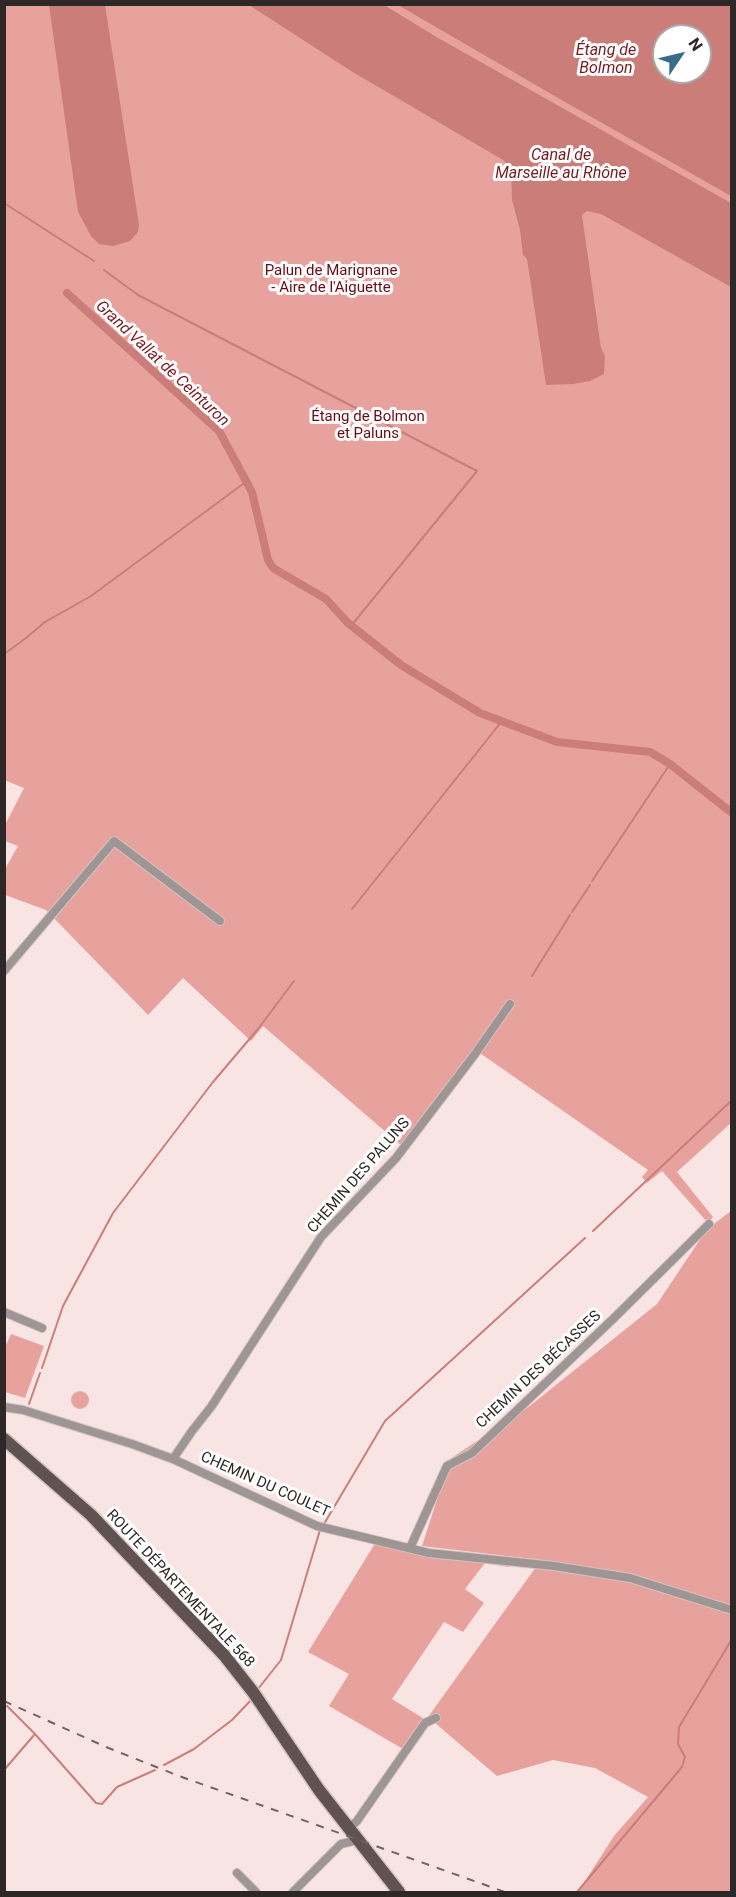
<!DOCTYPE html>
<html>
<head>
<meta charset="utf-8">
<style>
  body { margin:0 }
  #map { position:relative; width:736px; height:1897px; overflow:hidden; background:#f8e5e3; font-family:Roboto,sans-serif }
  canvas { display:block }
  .frame { position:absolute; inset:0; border:6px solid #2e2727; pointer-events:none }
  .north { position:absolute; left:652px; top:24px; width:60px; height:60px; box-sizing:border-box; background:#fff; border:2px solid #aba9a9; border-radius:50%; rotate:55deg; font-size:16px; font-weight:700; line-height:24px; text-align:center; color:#2e2727 }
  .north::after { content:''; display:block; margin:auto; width:21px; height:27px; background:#386d89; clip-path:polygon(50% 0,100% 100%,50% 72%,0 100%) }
</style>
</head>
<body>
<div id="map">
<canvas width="736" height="1897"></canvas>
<div class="frame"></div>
<div class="north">N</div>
</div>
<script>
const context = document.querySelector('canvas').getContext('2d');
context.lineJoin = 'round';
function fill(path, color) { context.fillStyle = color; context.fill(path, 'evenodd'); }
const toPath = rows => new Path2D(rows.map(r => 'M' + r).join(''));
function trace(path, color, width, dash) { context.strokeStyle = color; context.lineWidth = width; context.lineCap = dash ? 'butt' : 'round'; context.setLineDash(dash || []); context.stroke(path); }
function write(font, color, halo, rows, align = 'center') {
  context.font = font + ' Roboto,sans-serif'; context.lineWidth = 6; context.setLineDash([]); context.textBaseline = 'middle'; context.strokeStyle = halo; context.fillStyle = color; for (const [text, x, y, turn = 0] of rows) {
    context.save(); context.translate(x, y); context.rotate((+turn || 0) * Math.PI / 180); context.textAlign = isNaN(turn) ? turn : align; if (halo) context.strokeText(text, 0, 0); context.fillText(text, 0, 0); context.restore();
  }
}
fill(toPath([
  [4,5,731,5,732,1122,677,1172,713,1217,708,1223,662,1171,647,1183,642,1177,648,1170,474,1049,402,1146,263,1026,251,1041,183,978,148,1015,46,910,5,895,5,869,18,846,5,841,5,825,24,788,4,780],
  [664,36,700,36,700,72,664,72],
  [731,1211,731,1892,578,1892,614,1836,648,1797,595,1768,553,1760,497,1776,428,1717,541,1560,422,1546,450,1459,531,1405,657,1304,707,1229],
  [11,1334,44,1346,25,1398,5,1392,5,1347],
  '71 1400a9 9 0 1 1 18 0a9 9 0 1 1-18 0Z',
  [379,1537,429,1550,514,1558,509,1567,485,1563,465,1589,484,1603,463,1632,444,1622,392,1699,431,1723,410,1753,329,1706,349,1674,308,1652]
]), '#e8a29d');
fill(toPath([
  [49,5,105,5,139,225,138,232,130,241,113,246,99,244,91,236,78,212],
  [249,5,384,5,440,39,731,203,731,287,601,214,587,211,582,215,601,348,605,356,604,374,590,381,573,384,546,385,527,259,523,255,520,230,512,200,511,169,503,160,351,71],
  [398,5,731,5,731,196,565,102],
  [664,36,700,36,700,72,664,72]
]), '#cb7e79');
trace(toPath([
  [4,203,94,261],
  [104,270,138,295,477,471,351,626],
  [4,654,26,638,45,622,91,596,243,484,248,484],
  [592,881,670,764],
  [352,909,502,721],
  [572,912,590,885],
  [532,976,570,915],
  [593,1231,732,1100],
  [42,1368,63,1306,113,1213,213,1082,258,1029,294,981],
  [29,1404,40,1373],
  [324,1524,385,1421,585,1238],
  [258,1689,281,1660,320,1530],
  [7,1706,35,1734],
  [164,1765,194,1749,232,1720,252,1699],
  [4,1770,35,1734,96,1803,102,1804,117,1787,155,1770],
  [577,1892,682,1767,685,1757,678,1744,679,1727,732,1639]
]), '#cb7e79', 2);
trace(toPath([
  [67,293,219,431,252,492,268,560,273,568,326,599,348,623,401,665,480,713,557,742,650,752,670,764,732,813]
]), '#cb7e79', 8);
const street = toPath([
  [4,971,114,841,220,921],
  [4,1312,42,1328],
  [4,1407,23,1410,132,1444,173,1459,317,1526,429,1553,554,1566,630,1578,732,1610],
  [173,1459,192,1431,211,1407,321,1237,396,1158,475,1054,510,1004],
  [410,1548,447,1466,472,1453,614,1318,709,1224],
  [349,1828,357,1821,425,1723,436,1718],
  [237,1873,256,1892],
  [293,1892,341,1844,358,1840]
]);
const primary = toPath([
  [4,1439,91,1515,224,1655,253,1692,319,1790,399,1892]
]);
trace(street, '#d4c3c1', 10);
trace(primary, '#d4c3c1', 15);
trace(street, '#9e9695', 8);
trace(primary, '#5f5250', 12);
trace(toPath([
  [4,1701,106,1747,179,1776,505,1892]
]), '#706564', 2, [8, 8]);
write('15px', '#6a0b14', '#fff', [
  ["Palun de Marignane",331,271],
  ["- Aire de l'Aiguette",331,288],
  ["Étang de Bolmon",368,417],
  ["et Paluns",368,434]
]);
write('15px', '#2e2727', '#fff', [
  ["CHEMIN DES PALUNS",359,1176,-49],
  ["CHEMIN DES BÉCASSES",539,1370,-43],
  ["CHEMIN DU COULET",265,1485,24],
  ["ROUTE DÉPARTEMENTALE 568",180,1589,47]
]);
write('italic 16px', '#771a1e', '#fff', [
  ["Étang de",606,51],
  ["Bolmon",606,69],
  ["Canal de",561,156],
  ["Marseille au Rhône",561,174],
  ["Grand Vallat de Ceinturon",162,364,43]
]);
</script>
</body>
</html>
